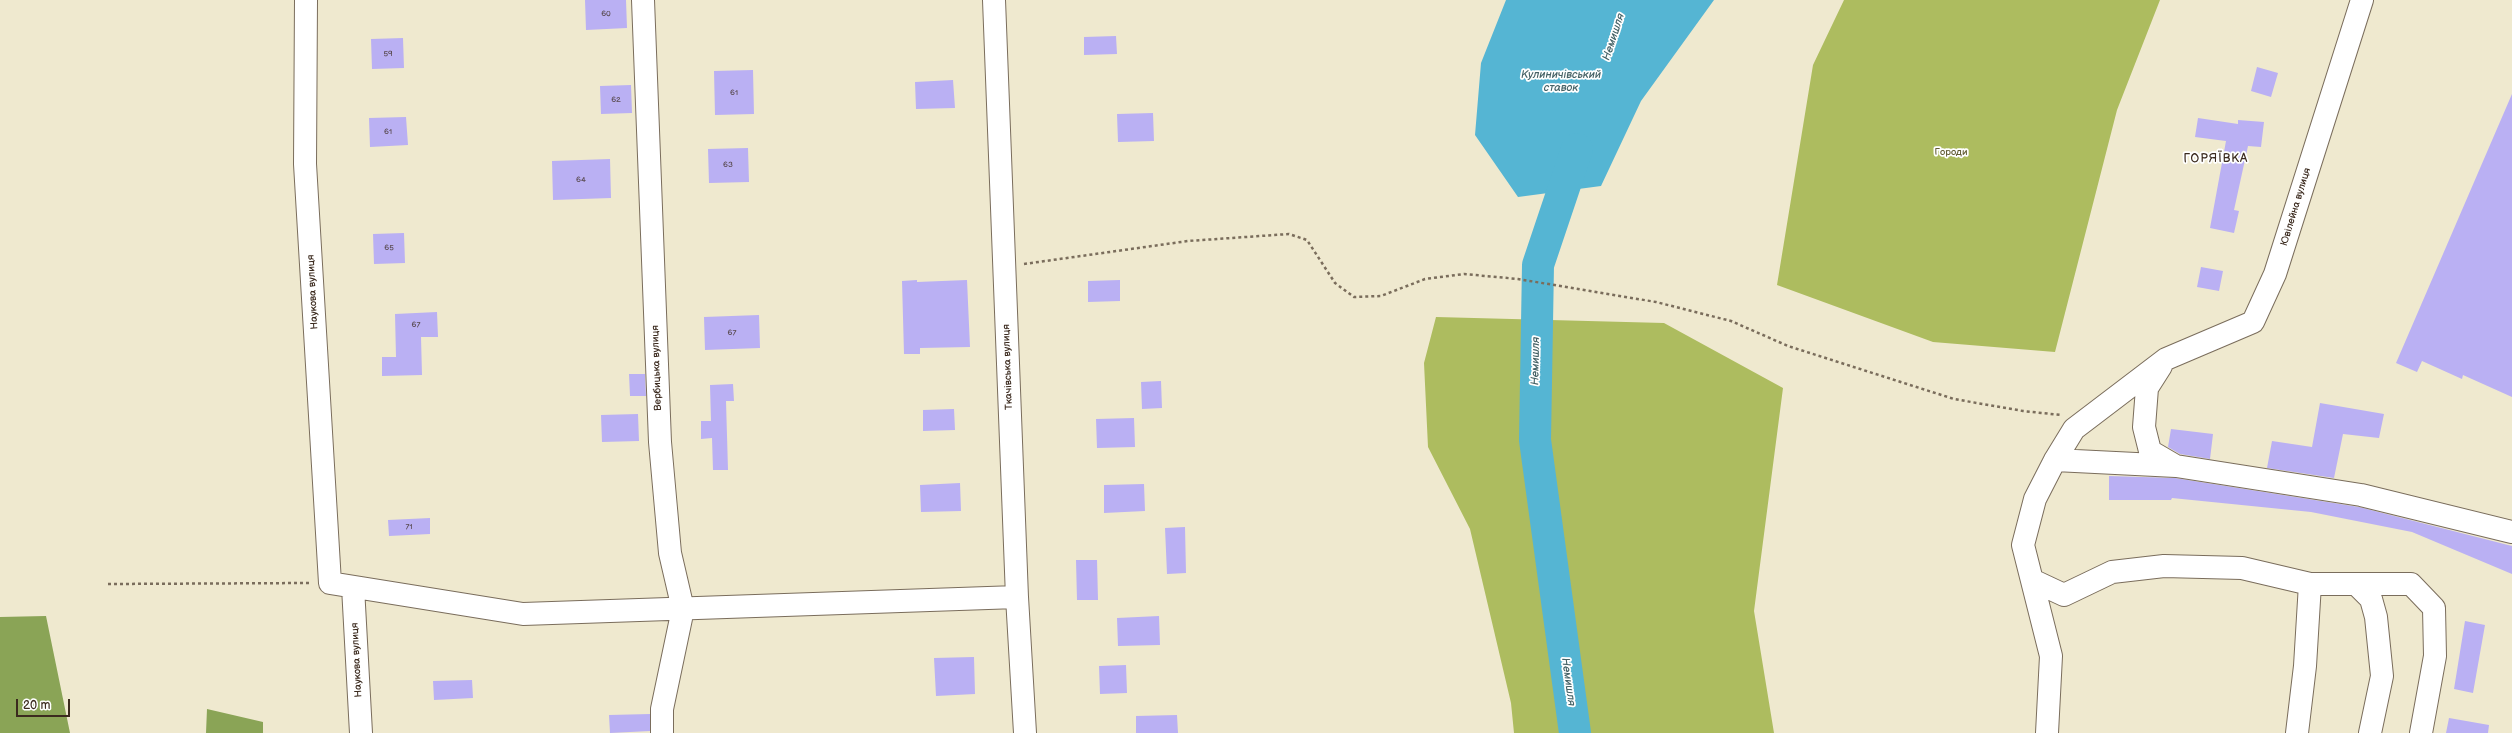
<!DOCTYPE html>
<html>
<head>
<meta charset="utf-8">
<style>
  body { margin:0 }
  #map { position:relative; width:2512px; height:733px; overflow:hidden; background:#efe9cf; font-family:"Balsamiq Sans",sans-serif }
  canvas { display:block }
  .scale { position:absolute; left:16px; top:699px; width:54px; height:18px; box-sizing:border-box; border:2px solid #3b2a1e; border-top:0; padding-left:5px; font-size:12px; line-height:14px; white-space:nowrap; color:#3b2a1e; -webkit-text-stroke:3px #fff; paint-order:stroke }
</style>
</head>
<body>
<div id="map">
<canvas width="2512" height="733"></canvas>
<div class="scale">20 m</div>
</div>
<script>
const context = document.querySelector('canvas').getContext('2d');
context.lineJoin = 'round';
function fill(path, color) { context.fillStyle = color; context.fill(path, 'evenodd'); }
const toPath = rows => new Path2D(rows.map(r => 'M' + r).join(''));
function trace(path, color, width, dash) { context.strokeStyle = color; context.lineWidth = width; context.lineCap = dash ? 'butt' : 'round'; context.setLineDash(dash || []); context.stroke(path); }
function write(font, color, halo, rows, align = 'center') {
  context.font = font + ' "Balsamiq Sans",sans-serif'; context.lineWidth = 3.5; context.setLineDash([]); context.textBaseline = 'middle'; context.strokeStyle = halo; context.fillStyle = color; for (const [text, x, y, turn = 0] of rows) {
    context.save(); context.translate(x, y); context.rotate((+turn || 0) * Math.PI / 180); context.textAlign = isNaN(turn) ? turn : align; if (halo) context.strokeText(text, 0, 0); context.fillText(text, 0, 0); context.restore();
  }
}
fill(toPath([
  [1844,0,2160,0,2117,110,2055,352,1933,342,1777,285,1813,65],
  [1436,317,1664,323,1783,388,1754,611,1774,733,1514,733,1511,703,1470,529,1428,447,1424,363]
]), '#adbc5f');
fill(toPath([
  [46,616,70,733,0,733,0,617],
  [207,709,263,722,263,733,206,733]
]), '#8aa456');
fill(toPath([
  [1506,0,1714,0,1641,101,1601,186,1518,197,1475,135,1481,63]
]), '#55b5d3');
trace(toPath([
  [1575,733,1535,440,1538,265,1577,149]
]), '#55b5d3', 32);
fill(toPath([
  [585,0,626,0,627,28,586,30],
  [1116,36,1117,54,1084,55,1084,37],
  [403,38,404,68,372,69,371,39],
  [2257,67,2278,73,2271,97,2251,91],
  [753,70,754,114,715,115,714,71],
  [953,80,955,108,916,109,915,82],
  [631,85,632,113,601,114,600,86],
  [2512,94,2512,397,2463,375,2462,379,2422,361,2417,372,2396,363],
  [1153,113,1154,141,1118,142,1117,114],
  [406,117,408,145,370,147,369,118],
  [2198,118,2238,124,2238,120,2264,122,2261,147,2248,146,2234,210,2239,211,2234,233,2210,228,2226,141,2195,137],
  [748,148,749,182,709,183,708,149],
  [610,159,611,198,553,200,552,161],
  [404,233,405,263,374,264,373,234],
  [2201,267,2223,271,2219,291,2197,287],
  [917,280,917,282,967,280,970,347,920,348,920,354,904,354,902,281],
  [1120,280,1120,301,1088,302,1088,281],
  [437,312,438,337,421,337,422,375,382,376,382,357,396,357,395,314],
  [759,315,760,348,705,350,704,317],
  [629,374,645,374,646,396,630,396],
  [1161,381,1162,408,1142,409,1141,382],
  [733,384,734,401,726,401,728,470,713,470,712,438,701,439,701,421,711,421,710,385],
  [2320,403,2384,414,2379,438,2343,434,2334,478,2267,468,2272,441,2312,447],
  [954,409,955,430,923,431,923,410],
  [638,414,639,441,602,442,601,415],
  [1134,418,1135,447,1097,448,1096,419],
  [2171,429,2213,434,2210,459,2180,454,2168,447],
  [2109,476,2175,478,2359,507,2512,546,2512,574,2412,532,2311,512,2172,498,2171,500,2109,500],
  [960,483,961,511,921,512,920,485],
  [1144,484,1145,511,1104,513,1104,485],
  [430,518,430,534,389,536,388,520],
  [1185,527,1186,573,1167,574,1165,528],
  [1076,560,1097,560,1098,600,1077,600],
  [1159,616,1160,645,1118,646,1117,618],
  [2465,621,2485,625,2473,693,2454,689],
  [974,657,975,694,936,696,934,658],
  [1126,665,1127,693,1100,694,1099,666],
  [472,680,473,698,434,700,433,681],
  [650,714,650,731,610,733,609,715],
  [1177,715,1178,733,1136,733,1136,716],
  [2449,718,2489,725,2488,733,2446,733]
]), '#bab0f3');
const minor = toPath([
  [306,0,305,164,330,583,523,614,1017,597],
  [643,0,660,442,670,553,683,609,662,709,662,733],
  [994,0,1017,597,1025,733],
  [2161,366,2147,388,2144,427,2150,451,2174,465],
  [2055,460,2176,466,2361,495,2512,532],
  [2032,580,2064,595,2112,572,2164,566,2242,568,2310,584,2411,584,2434,608,2435,656,2421,733],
  [2356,584,2371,599,2376,617,2382,676,2370,733],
  [353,587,361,733],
  [2047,733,2051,656,2023,545,2035,499,2055,460,2074,429,2166,359,2253,322,2275,274,2362,0],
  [2297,733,2305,666,2310,584]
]);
trace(minor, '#7a6d5c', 24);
trace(toPath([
  [1024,264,1188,241,1289,234,1307,240,1335,283,1354,297,1381,296,1425,279,1464,274,1518,279,1656,302,1731,321,1788,346,1954,399,2023,411,2061,415],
  [108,584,310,583]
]), '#7a6d5c', 2.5, [3, 3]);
trace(minor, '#fff', 22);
write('8px', '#5b4c53', null, [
  ["60",606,14],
  ["59",388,54],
  ["61",734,93],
  ["62",616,100],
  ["61",388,132],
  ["63",728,165],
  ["64",581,180],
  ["65",389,248],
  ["67",416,325],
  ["67",732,333],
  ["71",409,527]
]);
write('10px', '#635d35', '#fff', [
  ["Городи",1951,152]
]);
write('10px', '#3b2a1e', '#fff', [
  ["Ювілейна вулиця",2296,207,-73],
  ["Наукова вулиця",313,292,-93],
  ["Ткачівська вулиця",1008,367,-92],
  ["Вербицька вулиця",657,368,-92],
  ["Наукова вулиця",357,660,-93]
]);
write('italic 11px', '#456266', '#fff', [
  ["Немишля",1614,37,-72],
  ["Кулиничівський",1561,75],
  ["ставок",1561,88],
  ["Немишля",1536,361,-89],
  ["Немишля",1568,682,82]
]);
context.letterSpacing = '1px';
write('12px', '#3b2a1e', '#fff', [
  ["ГОРЯЇВКА",2216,159]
]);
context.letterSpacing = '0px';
</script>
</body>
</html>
